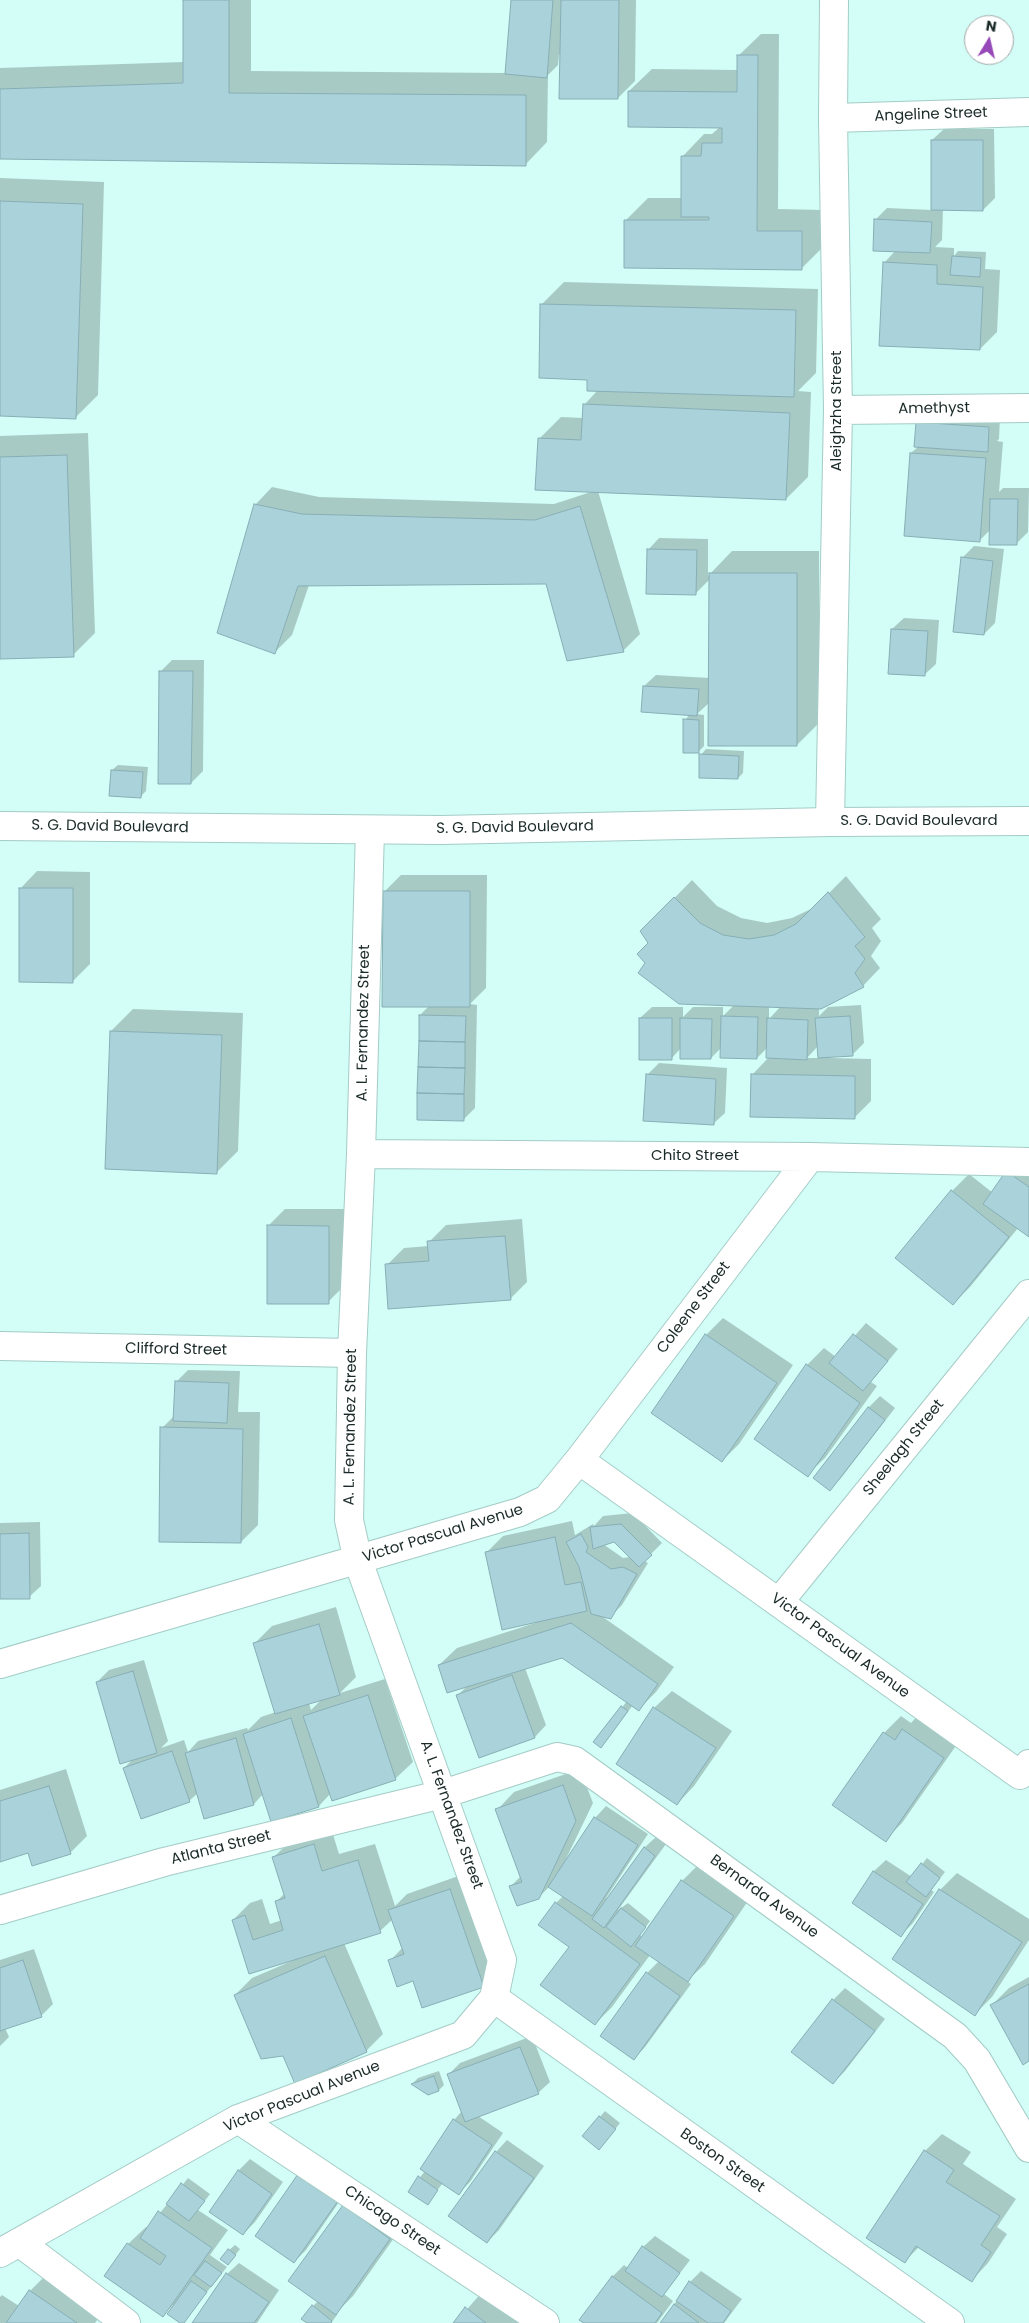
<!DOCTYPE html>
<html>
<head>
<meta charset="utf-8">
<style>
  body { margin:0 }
  #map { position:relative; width:1029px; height:2323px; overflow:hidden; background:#d3fdf7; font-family:Poppins,sans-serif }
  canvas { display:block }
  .north { position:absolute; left:964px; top:15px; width:50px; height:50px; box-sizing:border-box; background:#fff; border:1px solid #a3aaa9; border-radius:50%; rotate:9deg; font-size:14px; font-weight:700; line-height:20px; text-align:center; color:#1a2a28 }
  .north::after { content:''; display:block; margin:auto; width:18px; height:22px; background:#9648b9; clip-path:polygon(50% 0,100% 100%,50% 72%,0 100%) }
</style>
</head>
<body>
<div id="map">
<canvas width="1029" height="2323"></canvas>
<div class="north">N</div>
</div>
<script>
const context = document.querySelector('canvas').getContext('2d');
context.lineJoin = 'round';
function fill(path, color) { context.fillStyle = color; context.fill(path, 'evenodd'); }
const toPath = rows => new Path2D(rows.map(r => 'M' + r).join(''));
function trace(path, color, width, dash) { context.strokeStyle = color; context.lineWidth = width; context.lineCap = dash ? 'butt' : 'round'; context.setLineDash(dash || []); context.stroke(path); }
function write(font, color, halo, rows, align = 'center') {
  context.font = font + ' Poppins,sans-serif'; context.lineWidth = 4; context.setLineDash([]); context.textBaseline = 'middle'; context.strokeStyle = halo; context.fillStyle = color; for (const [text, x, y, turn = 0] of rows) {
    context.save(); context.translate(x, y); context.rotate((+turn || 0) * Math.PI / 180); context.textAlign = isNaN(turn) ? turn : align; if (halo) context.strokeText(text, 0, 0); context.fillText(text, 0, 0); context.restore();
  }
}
fill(toPath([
  [185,0,251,0,251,71,506,73,512,0,636,0,635,81,618,98,559,54,558,65,548,75,547,142,525,165,0,158,0,68,184,62],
  [761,34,779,34,778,209,824,210,823,247,801,269,626,220,648,198,682,198,682,157,704,134,712,134,720,127,629,91,652,69,738,70,738,56],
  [944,129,994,129,995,198,983,210,943,209,942,240,935,247,954,248,954,256,958,251,986,252,985,269,1000,270,997,332,980,349,884,263,896,250,875,220,887,208,932,210,932,140],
  [0,178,104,182,98,395,76,417,0,415],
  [564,282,818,289,816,373,798,391,811,392,808,477,786,499,598,491,640,634,623,651,547,583,309,585,292,635,275,652,255,505,272,487,319,497,554,504,594,491,539,439,561,417,583,418,584,405,598,390,588,378,542,304],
  [1000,416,999,439,997,441,1003,442,999,492,1003,488,1029,488,1028,532,1016,544,991,529,979,541,911,453,919,446,917,422],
  [88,433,95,633,73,655,0,658,0,436],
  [659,538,708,539,708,576,732,551,819,551,819,723,797,745,710,702,697,714,704,715,704,746,698,752,685,720,690,714,644,686,656,675,710,678,710,579,696,593,648,550],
  [974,546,1004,549,995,623,984,634,962,558],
  [904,618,939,620,936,664,924,675,892,629],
  [172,660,204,660,203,771,191,783,161,671],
  [706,749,744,751,743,773,738,778,701,755],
  [118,765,148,767,146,791,140,797,112,770],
  [37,871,90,872,90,964,73,981,20,889],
  [401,875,487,875,486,988,470,1004,477,1005,475,1108,463,1120,420,1015,430,1005,384,892],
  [846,876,881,919,872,928,881,941,871,956,880,968,863,986,819,1008,819,1016,828,1007,861,1005,864,1043,852,1055,830,1056,830,1058,871,1059,871,1101,854,1118,752,1075,769,1057,768,1047,757,1058,722,1047,711,1058,681,1048,671,1059,640,1018,652,1007,683,1007,683,1017,693,1007,723,1007,723,1016,734,1005,646,963,650,943,642,931,692,880,717,906,741,918,767,923,792,918,815,907],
  [769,1006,781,1006,769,1019],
  [818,1046,819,1058,807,1058],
  [133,1009,243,1013,238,1151,216,1173,111,1031],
  [659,1063,727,1068,725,1113,713,1124,647,1075],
  [1029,1168,1029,1235,1018,1228,970,1287,953,1304,897,1258,952,1191,969,1174,993,1193,1007,1172],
  [285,1209,345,1209,345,1285,328,1302,268,1226],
  [522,1219,527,1282,510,1299,387,1265,404,1248,429,1246,429,1242,446,1225],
  [723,1318,793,1365,739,1444,722,1461,652,1413,706,1335],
  [866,1323,898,1349,871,1382,877,1386,825,1458,807,1475,807,1365,824,1348,836,1357],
  [188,1370,240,1371,238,1412,260,1412,258,1525,241,1542,162,1428,175,1415,176,1382],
  [880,1396,895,1408,841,1478,830,1489,868,1408],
  [633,1513,662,1543,644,1561,648,1563,622,1605,610,1617,600,1615,674,1667,656,1692,639,1709,633,1705,606,1741,595,1742,627,1701,562,1656,525,1668,546,1725,535,1737,480,1757,458,1695,467,1686,439,1665,457,1648,535,1623,486,1553,503,1536,572,1521,575,1535,593,1524,594,1526,603,1516],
  [614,1540,630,1557,623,1558,603,1544],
  [40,1522,41,1586,29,1597,0,1598,0,1523],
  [336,1607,356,1677,340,1693,385,1679,413,1762,395,1779,330,1794,319,1806,272,1820,263,1794,254,1804,205,1817,198,1793,189,1801,124,1768,133,1759,97,1682,109,1670,144,1660,168,1741,161,1748,184,1740,188,1752,198,1741,247,1728,248,1730,261,1717,276,1712,255,1643,272,1626],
  [322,1699,311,1710,309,1703],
  [672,1691,732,1731,694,1786,677,1804,617,1764,654,1708],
  [920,1713,960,1740,902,1823,885,1840,884,1733,901,1716,911,1723],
  [66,1769,87,1836,70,1853,29,1852,0,1861,0,1790],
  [580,1769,593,1803,566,1859,567,1860,595,1818,606,1806,648,1834,606,1898,607,1900,644,1848,656,1837,666,1844,618,1910,628,1903,650,1921,640,1935,643,1937,682,1881,699,1864,750,1898,705,1964,687,1981,691,1984,645,2047,634,2059,602,2036,647,1973,659,1961,650,1955,612,2007,595,2024,556,1903,563,1896,549,1887,538,1898,511,1886,521,1876,497,1810,514,1792],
  [331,1828,339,1854,375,1844,395,1906,407,1894,467,1873,501,1968,484,1986,413,1979,390,1961,403,1947,393,1919,380,1931,344,1943,383,2034,366,2051,283,2055,235,1995,252,1978,294,1960,293,1959,250,1972,233,1920,250,1903,262,1899,270,1924,282,1920,276,1902,285,1893,274,1857,291,1840],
  [927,1858,945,1872,931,1890,934,1892,913,1923,901,1935,853,1903,874,1871,886,1860,912,1877],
  [957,1873,1029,1919,1029,1940,992,1997,975,2014,940,1890],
  [34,1949,53,2004,41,2016,5,2028,9,2037,0,2046,0,1960],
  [1029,1977,1029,2060,992,2005,1009,1988],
  [845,1988,885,2019,845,2071,833,2083,793,2052,833,2000],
  [532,2036,550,2082,538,2093,478,2116,503,2133,470,2182,459,2193,443,2183,427,2203,409,2191,425,2171,454,2120,462,2111,448,2075,460,2063],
  [439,2071,444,2085,439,2090,413,2083,418,2078],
  [605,2111,620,2123,604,2143,584,2136],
  [942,2134,971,2152,963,2164,1016,2199,997,2227,1007,2234,988,2263,971,2281,919,2247,904,2262,925,2151],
  [507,2140,544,2166,499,2230,487,2242,496,2152],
  [250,2159,283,2182,255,2222,243,2234,211,2211,239,2170],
  [188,2178,210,2194,198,2210,228,2230,210,2255,227,2267,182,2323,173,2305,163,2315,106,2275,128,2244,146,2227,148,2228],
  [348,2189,306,2250,294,2262,257,2236],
  [344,2206,406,2221,353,2296,335,2314,337,2315,331,2323,309,2323,313,2306,318,2301],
  [655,2236,690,2260,664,2294,673,2301,657,2323,586,2323,581,2319,613,2276,624,2265,628,2268,643,2247],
  [235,2245,240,2249,233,2258,229,2250],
  [239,2263,279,2290,257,2323,194,2323,227,2274],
  [701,2271,742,2299,724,2323,661,2323,690,2282],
  [47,2274,103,2312,95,2323,0,2323,0,2297,2,2295,19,2306,30,2291],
  [483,2291,527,2323,455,2323]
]), '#0003');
const building = toPath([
  [183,0,229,0,229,93,526,95,526,166,0,159,0,89,183,83,183,0],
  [511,0,553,0,547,78,505,74,511,0],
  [561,0,619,0,618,99,559,99,561,0],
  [737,55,758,55,757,231,802,231,802,270,624,268,624,220,709,220,709,217,681,217,681,156,701,156,702,143,722,143,722,128,628,127,628,91,737,92,737,55],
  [931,140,983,140,983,211,931,210,931,140],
  [0,201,83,204,76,419,0,416,0,201],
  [874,219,932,222,930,253,873,251,874,219],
  [952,256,981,258,980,277,950,275,952,256],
  [883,262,937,265,937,284,983,287,980,350,879,346,883,262],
  [540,304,796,310,794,397,587,391,587,380,539,378,540,304],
  [583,404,790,413,786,500,535,490,538,438,581,440,583,404],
  [916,422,989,427,988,452,914,447,916,422],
  [910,453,986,458,980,542,904,536,910,453],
  [67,455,74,657,0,659,0,457,67,455],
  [990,499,1018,499,1017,545,989,545,990,499],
  [254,504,302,514,535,520,580,506,624,652,567,661,546,584,298,586,275,654,217,633,254,504],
  [647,549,697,550,696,595,646,594,647,549],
  [961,557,993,561,984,635,953,632,961,557],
  [709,573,797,573,797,746,708,746,709,573],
  [891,629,928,631,925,676,888,674,891,629],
  [159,671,193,671,191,784,158,784,159,671],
  [643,686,699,689,697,716,641,712,643,686],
  [683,719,699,720,699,753,683,753,683,719],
  [699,754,739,756,738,779,699,778,699,754],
  [111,770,143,772,141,798,109,796,111,770],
  [19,888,73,888,73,983,19,982,19,888],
  [383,891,470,891,470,1007,382,1007,383,891],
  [828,892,865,937,855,946,865,959,855,973,864,987,821,1009,679,1004,638,973,645,963,637,954,648,943,640,931,674,897,700,923,723,935,749,939,774,935,796,924,828,892],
  [419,1015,466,1016,465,1042,419,1041,419,1015],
  [721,1016,758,1017,757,1059,720,1058,721,1016],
  [850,1016,853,1056,818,1058,815,1018,850,1016],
  [639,1018,672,1018,672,1060,639,1060,639,1018],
  [680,1018,712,1019,711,1059,680,1059,680,1018],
  [767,1018,808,1020,807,1060,766,1058,767,1018],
  [110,1031,222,1035,217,1174,105,1169,110,1031],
  [419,1041,465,1042,465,1068,418,1067,419,1041],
  [418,1067,465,1068,464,1094,417,1093,418,1067],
  [646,1074,716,1079,714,1125,643,1121,646,1074],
  [751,1074,855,1076,855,1119,750,1117,751,1074],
  [417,1093,464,1094,464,1121,417,1120,417,1093],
  [1006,1171,1029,1187,1029,1237,983,1204,1006,1171],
  [951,1190,1009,1237,953,1305,895,1258,951,1190],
  [267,1225,329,1226,329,1304,267,1304,267,1225],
  [505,1236,511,1300,388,1309,385,1264,429,1261,427,1241,505,1236],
  [705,1334,777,1383,722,1462,651,1413,705,1334],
  [853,1334,888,1361,863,1391,829,1363,853,1334],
  [806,1364,860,1403,808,1477,754,1439,806,1364],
  [175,1381,229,1383,227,1423,173,1421,175,1381],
  [868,1407,885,1420,830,1491,813,1478,868,1407],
  [160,1427,243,1429,241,1543,159,1542,160,1427],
  [621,1524,652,1555,639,1567,614,1542,593,1549,590,1527,621,1524],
  [29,1533,30,1599,0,1599,0,1534,29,1533],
  [581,1534,588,1547,586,1552,611,1569,623,1567,637,1574,611,1619,591,1614,579,1567,566,1542,581,1534],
  [555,1537,565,1585,581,1582,587,1611,502,1630,485,1552,555,1537],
  [571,1623,658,1684,639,1711,562,1658,447,1693,438,1665,571,1623],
  [319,1624,340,1695,275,1714,253,1643,319,1624],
  [133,1671,157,1753,120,1764,96,1682,133,1671],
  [512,1675,535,1738,479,1758,456,1695,512,1675],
  [368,1695,396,1780,332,1801,303,1716,368,1695],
  [621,1706,628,1711,601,1748,593,1742,621,1706],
  [653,1707,716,1748,677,1805,616,1764,653,1707],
  [291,1718,319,1807,271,1822,243,1734,291,1718],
  [902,1729,944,1758,886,1842,832,1805,883,1732,895,1740,902,1729],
  [236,1738,254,1805,204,1819,185,1753,236,1738],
  [172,1751,190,1802,141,1819,123,1768,172,1751],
  [563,1785,576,1821,539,1899,517,1906,509,1886,522,1882,495,1809,563,1785],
  [49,1786,71,1854,32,1866,28,1853,0,1862,0,1801,49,1786],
  [594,1817,638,1845,592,1916,548,1887,594,1817],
  [314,1844,322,1871,358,1860,381,1933,249,1974,232,1920,245,1915,253,1940,283,1930,275,1901,285,1898,272,1857,314,1844],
  [644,1847,655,1856,604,1928,592,1919,644,1847],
  [921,1863,940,1878,926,1897,906,1882,921,1863],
  [873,1871,923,1904,901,1937,852,1903,873,1871],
  [681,1880,734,1916,688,1982,635,1946,681,1880],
  [450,1889,484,1987,422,2008,413,1981,397,1987,388,1960,404,1954,388,1910,450,1889],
  [939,1889,1022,1942,975,2016,892,1959,939,1889],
  [555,1902,640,1964,595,2025,540,1985,569,1947,538,1925,555,1902],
  [621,1908,646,1927,631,1947,606,1927,621,1908],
  [325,1956,367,2052,295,2084,283,2056,261,2059,234,1995,325,1956],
  [23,1960,42,2017,0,2031,0,1968,23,1960],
  [646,1972,680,1996,634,2060,600,2036,646,1972],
  [1029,1984,1029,2061,1023,2065,990,2005,1029,1984],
  [832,1999,875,2031,833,2084,791,2052,832,1999],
  [520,2047,539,2094,465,2122,447,2074,520,2047],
  [434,2076,439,2091,428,2095,411,2084,434,2076],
  [599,2116,616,2129,599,2150,582,2136,599,2116],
  [453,2119,492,2145,459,2195,420,2169,453,2119],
  [924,2150,954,2170,946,2182,1000,2216,981,2245,991,2252,972,2282,916,2246,905,2263,866,2238,924,2150],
  [495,2151,534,2178,487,2243,448,2216,495,2151],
  [238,2170,272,2194,243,2235,209,2212,238,2170],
  [298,2174,338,2201,294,2263,255,2236,298,2174],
  [418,2176,438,2190,428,2205,408,2192,418,2176],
  [181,2183,205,2201,189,2221,166,2204,181,2183],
  [343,2205,390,2239,336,2315,288,2281,343,2205],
  [158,2211,212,2248,163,2317,104,2276,127,2243,160,2265,166,2256,140,2238,158,2211],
  [642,2246,680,2273,662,2297,625,2271,642,2246],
  [228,2249,236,2255,228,2265,220,2259,228,2249],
  [205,2261,222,2273,211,2287,194,2275,205,2261],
  [226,2273,269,2302,254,2323,192,2323,226,2273],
  [612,2276,662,2313,655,2323,584,2323,579,2320,612,2276],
  [191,2281,207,2292,184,2323,180,2323,167,2314,191,2281],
  [689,2281,731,2311,723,2323,708,2323,676,2301,689,2281],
  [29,2290,77,2323,6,2323,29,2290],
  [674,2304,699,2323,660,2323,674,2304],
  [312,2305,332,2321,331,2323,307,2323,301,2319,312,2305],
  [465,2307,486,2323,453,2323,465,2307]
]);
fill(building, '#aad2da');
trace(building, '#87aeb5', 1);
const minor = toPath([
  [833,118,1029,112],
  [838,410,1029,408],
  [830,822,838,410,833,118,834,0],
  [361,1154,810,1157,1029,1162],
  [0,1346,352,1353],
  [579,1460,1020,1775,1029,1764],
  [779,1602,1029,1294],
  [0,1664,520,1512,547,1499,579,1460,810,1157],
  [0,1910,164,1862,443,1794,557,1757,575,1761,955,2036,977,2060,1029,2148],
  [494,1998,950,2323],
  [238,2119,545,2323],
  [19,2242,126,2323],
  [0,2253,238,2119,463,2035,494,1998,502,1960,358,1561,349,1520,352,1353,361,1154,370,830]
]);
const tertiary = toPath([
  [0,826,441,830,830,822,1029,821]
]);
trace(minor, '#a4ccc6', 30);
trace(tertiary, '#a4ccc6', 30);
trace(minor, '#fff', 28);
trace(tertiary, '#fff', 28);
write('15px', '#1a2a28', '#fff', [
  ["Angeline Street",931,115,-2],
  ["Amethyst",934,409,-1],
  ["Aleighzha Street",837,411,-90],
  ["S. G. David Boulevard",919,821],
  ["S. G. David Boulevard",110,827,1],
  ["S. G. David Boulevard",515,828,-1],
  ["A. L. Fernandez Street",364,1023,-89],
  ["Chito Street",695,1156],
  ["Coleene Street",694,1308,-53],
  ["Clifford Street",176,1350,1],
  ["A. L. Fernandez Street",351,1427,-89],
  ["Sheelagh Street",904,1448,-51],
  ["Victor Pascual Avenue",443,1534,-17],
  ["Victor Pascual Avenue",840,1646,36],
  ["A. L. Fernandez Street",451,1815,70],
  ["Atlanta Street",221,1848,-14],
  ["Bernarda Avenue",764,1897,36],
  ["Victor Pascual Avenue",302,2097,-22],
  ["Boston Street",722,2161,35],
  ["Chicago Street",392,2221,34]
]);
</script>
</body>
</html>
